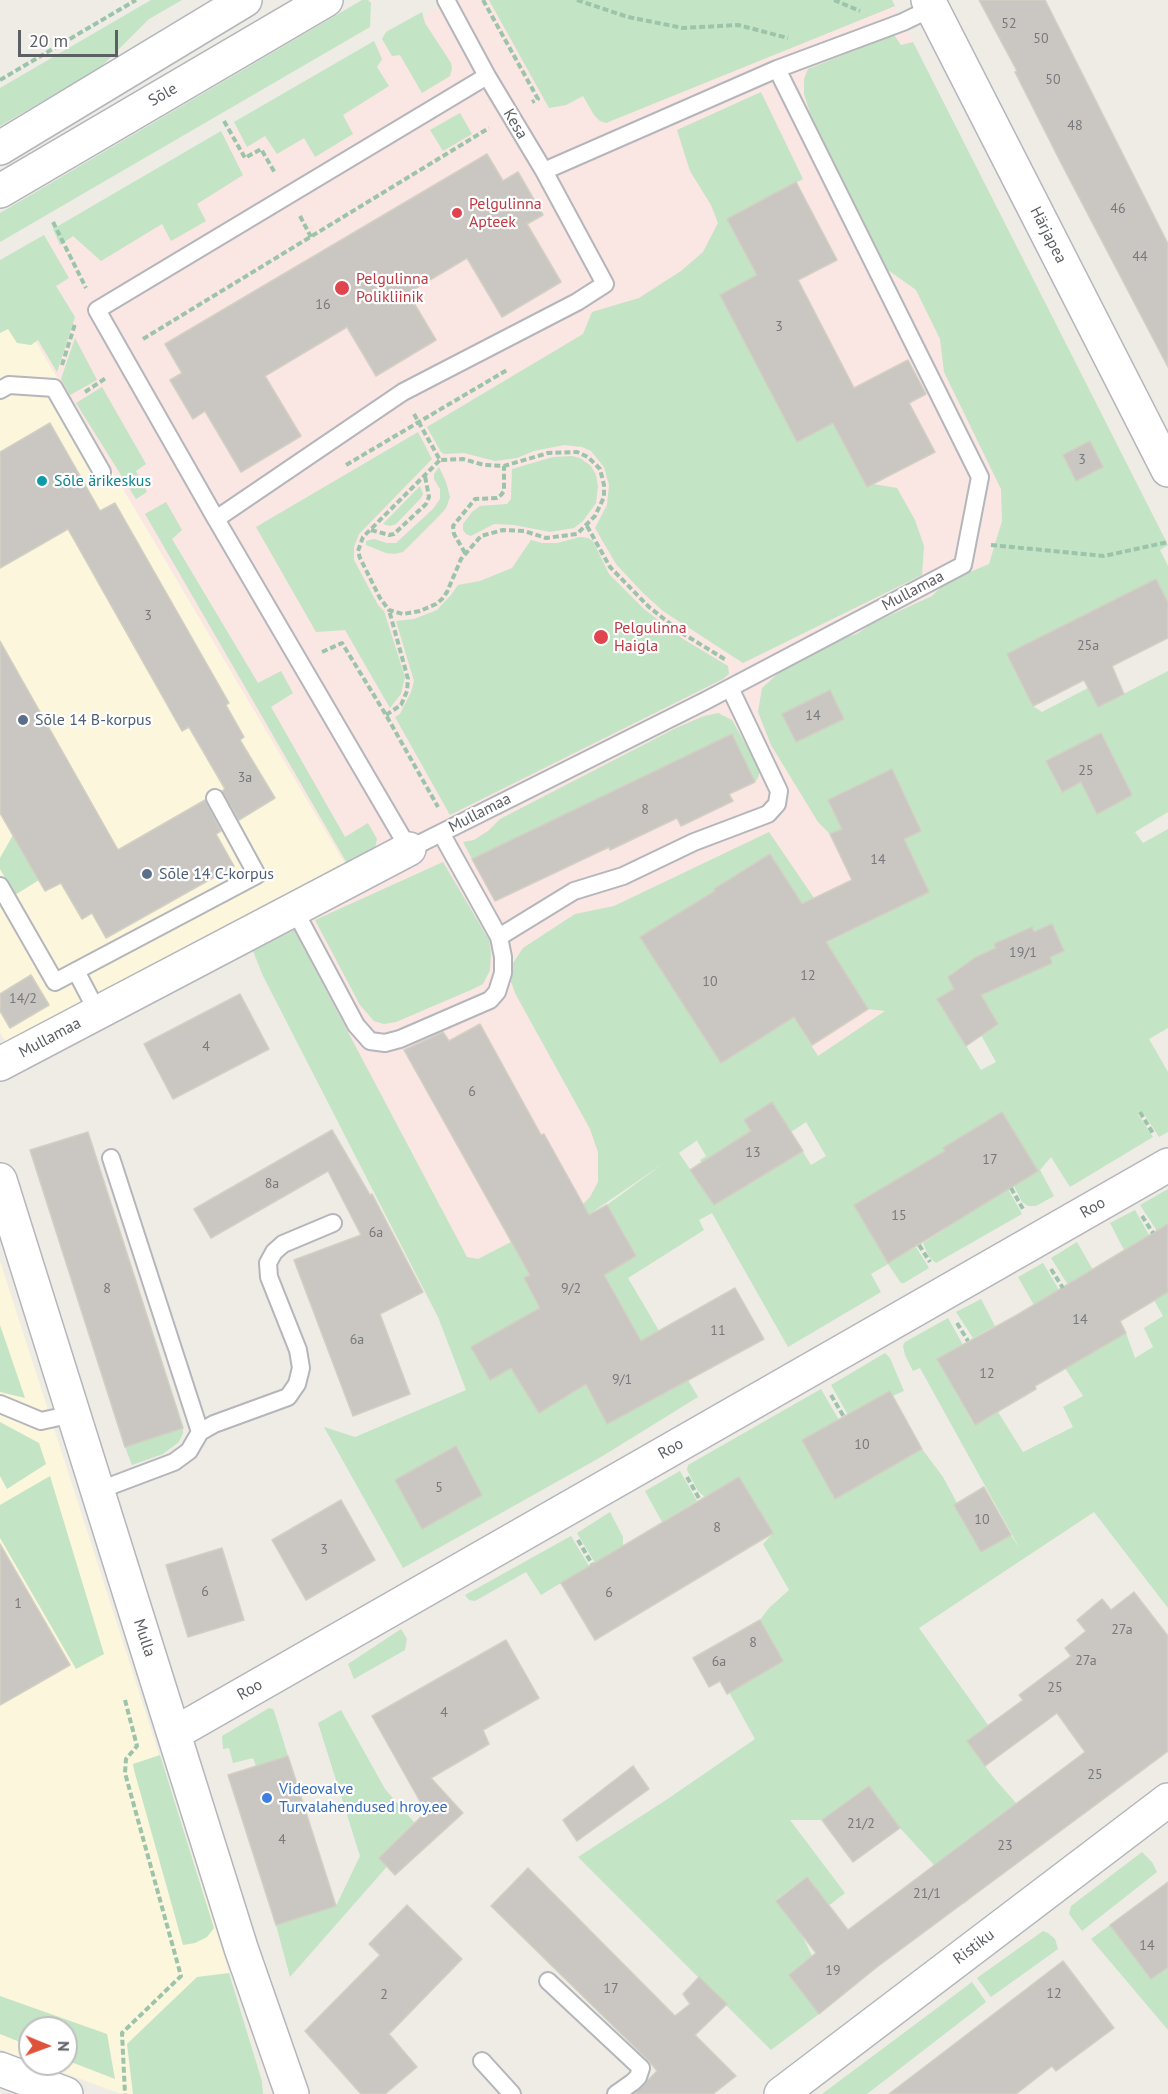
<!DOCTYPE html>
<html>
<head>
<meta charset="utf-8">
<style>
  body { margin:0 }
  #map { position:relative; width:1168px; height:2094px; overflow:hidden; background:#eeece5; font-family:"PT Sans",sans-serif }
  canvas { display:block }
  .north { position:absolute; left:18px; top:2016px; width:60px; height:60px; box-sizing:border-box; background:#fff; border:2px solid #bebfc1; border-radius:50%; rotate:91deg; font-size:16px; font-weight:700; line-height:24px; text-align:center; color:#5c5f64 }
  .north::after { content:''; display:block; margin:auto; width:21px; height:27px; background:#de523a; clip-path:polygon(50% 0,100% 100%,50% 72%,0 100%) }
  .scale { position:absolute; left:18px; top:30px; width:100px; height:27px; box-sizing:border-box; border:3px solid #5c5f64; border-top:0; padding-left:8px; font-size:18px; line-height:21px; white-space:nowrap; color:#5c5f64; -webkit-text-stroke:4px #fff; paint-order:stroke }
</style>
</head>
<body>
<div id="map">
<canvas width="1168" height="2094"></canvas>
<div class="north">N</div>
<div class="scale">20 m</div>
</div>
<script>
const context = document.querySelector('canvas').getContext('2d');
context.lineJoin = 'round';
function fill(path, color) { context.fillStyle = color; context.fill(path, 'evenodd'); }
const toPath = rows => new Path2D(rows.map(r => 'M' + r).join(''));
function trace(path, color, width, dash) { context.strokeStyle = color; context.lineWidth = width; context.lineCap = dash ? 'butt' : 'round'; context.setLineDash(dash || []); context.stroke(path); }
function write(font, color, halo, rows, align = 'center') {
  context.font = font + ' "PT Sans",sans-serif'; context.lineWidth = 4.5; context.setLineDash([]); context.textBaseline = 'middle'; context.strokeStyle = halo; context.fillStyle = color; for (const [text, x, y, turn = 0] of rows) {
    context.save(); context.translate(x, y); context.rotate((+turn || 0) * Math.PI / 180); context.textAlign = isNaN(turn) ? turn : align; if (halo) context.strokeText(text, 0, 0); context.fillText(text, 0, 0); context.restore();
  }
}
fill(toPath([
  [0,281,347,867,6,1042,0,1033],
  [0,1261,220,1943,262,2081,263,2094,121,2094,39,2064,66,2064,66,2028,30,2028,30,2061,0,2049]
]), '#fcf6dc');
fill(toPath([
  [452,0,892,0,1168,545,937,666,1045,902,438,1317,263,976,240,921,347,867,0,281,0,268]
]), '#fae6e2');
fill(toPath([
  [151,0,182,0,149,19,100,68,0,126,0,88],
  [362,0,368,0,371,3,370,27,0,242,0,213],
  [489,0,892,0,895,6,606,123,600,121,594,115,583,96,566,105,549,108],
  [422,12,425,23,451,63,452,68,450,76,422,93,400,55,392,56,382,39,386,32],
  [894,35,901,45,913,42,1168,545,1160,550,1168,566,1168,603,1155,579,1007,654,1033,706,1042,712,1088,688,1098,707,1168,671,1168,812,1135,832,1143,843,1168,829,1168,1028,1149,1039,1168,1072,1168,1132,1159,1137,1142,1111,1138,1114,1153,1137,1070,1187,1051,1157,1040,1170,1054,1196,1036,1206,1028,1206,1022,1202,1014,1186,1038,1171,1002,1112,943,1149,979,1207,1008,1189,1022,1214,936,1263,929,1257,923,1243,945,1229,911,1171,854,1205,888,1263,916,1247,929,1268,904,1283,901,1283,888,1264,871,1274,881,1292,788,1347,712,1213,699,1220,704,1230,628,1278,698,1397,601,1457,403,1568,324,1427,355,1437,466,1390,438,1317,263,976,253,951,294,930,467,1257,478,1259,540,1227,538,1221,551,1213,555,1220,583,1204,590,1197,598,1182,598,1152,590,1129,516,995,510,979,513,963,523,948,575,914,614,906,769,832,814,898,804,908,770,854,714,890,818,1056,885,1011,868,1009,826,943,929,892,904,839,921,831,891,769,828,800,842,829,830,834,818,822,771,745,758,712,762,688,783,669,837,640,857,634,871,624,932,596,946,582,989,564,1002,521,1001,489,944,372,940,339,916,290,888,270,810,113,804,94,804,79,808,69],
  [1090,442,1102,467,1076,480,1063,455],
  [1101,733,1132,795,1097,814,1081,782,1061,792,1046,761],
  [701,900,780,1026,721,1063,640,937],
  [1052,924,1064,951,1050,957,1052,963,1010,982,1007,979,995,984,982,955,996,948,994,944,1032,927,1034,932],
  [963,967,998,1023,981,1035,996,1062,981,1070,937,999,954,989,948,977],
  [772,1102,791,1132,806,1122,826,1156,811,1165,800,1147,775,1162,778,1166,731,1194,707,1159,751,1131,745,1120],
  [699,1139,697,1141,706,1156,700,1160,706,1171,696,1178,679,1153],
  [664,1163,607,1205,636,1257,621,1265,592,1214,556,1237],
  [586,1243,618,1300,556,1336,524,1279],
  [523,1318,569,1395,539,1413,511,1368,490,1380,472,1347],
  [636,1336,667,1391,607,1423,577,1368],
  [455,1446,482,1495,422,1528,395,1480],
  [374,41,382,59,377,67,389,86,343,115,353,134,315,157,304,138,277,154,265,136,247,147,234,122],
  [761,92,803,179,727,219,757,275,720,295,797,442,833,423,867,487,873,484,897,488,915,520,924,546,922,575,743,663,663,611,643,593,616,564,595,528,607,505,609,485,604,467,591,451,582,447,564,445,534,451,517,458,495,461,464,453,444,454,441,452,427,427,583,334,592,312,639,298,681,271,703,252,718,223,711,205,690,171,677,130],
  [460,113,472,134,443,151,430,130],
  [221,131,243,175,197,204,206,221,171,241,162,224,101,261,73,236,60,245,53,229],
  [44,235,69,278,56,286,75,317,57,372,38,340,31,345,17,343,8,329,0,333,0,260],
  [75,338,97,380,70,395,61,379],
  [102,387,146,464,136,471,147,492,136,499,76,403],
  [418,432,432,459,359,534,354,547,354,560,378,605,384,611,405,677,401,694,390,708,345,630,316,632,256,527],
  [572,456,580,458,591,466,596,475,598,486,596,503,583,521,574,528,550,532,514,525,494,524,471,536,466,534,463,530,463,524,472,512,480,506,507,504,511,499,512,469,553,457],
  [439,467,446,482,450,497,446,508,439,516,403,552,394,554,386,553,366,545,366,541,374,539,387,543,396,543,433,509,440,499,440,489,434,479,434,474],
  [420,486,423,494,421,498,396,524,390,526,383,524],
  [166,502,182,530,172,539,258,683,281,671,293,693,271,707,345,837,368,823,377,839,374,852,348,865,145,514],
  [580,537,588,538,593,541,609,574,644,609,683,639,728,666,729,674,723,679,450,815,395,717,400,714,411,692,414,681,396,621,414,619,437,610,451,595,458,585,480,581,512,568,531,540,542,543,557,543],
  [718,713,732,720,760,770,758,778,755,782,732,734,472,859,463,842,474,840,488,831,500,819,676,728,704,716],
  [13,835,39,880,15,895,0,869,0,858],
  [443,862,489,940,491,953,490,970,483,984,473,989,396,1022,384,1024,374,1021,360,1005,315,920],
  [1168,1189,1168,1224,1157,1231,1140,1205],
  [1135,1210,1149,1235,1124,1250,1110,1223],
  [1077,1242,1093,1270,1068,1285,1051,1258],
  [1043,1263,1059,1290,1034,1305,1018,1277],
  [1168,1292,1168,1608,1094,1512,919,1628,988,1725,967,1742,994,1778,1017,1804,980,1890,964,1904,934,1865,900,1828,869,1786,822,1820,790,1820,845,1893,799,1929,812,1956,789,1975,819,2014,771,2050,578,1857,666,1800,755,1739,729,1692,783,1661,760,1620,769,1608,789,1590,763,1544,773,1533,739,1477,705,1497,698,1491,687,1470,688,1465,821,1389,839,1420,802,1440,834,1498,922,1449,943,1477,957,1503,954,1505,981,1552,1011,1535,1020,1549,920,1368,913,1371,905,1355,903,1346,905,1342,948,1318,963,1345,937,1359,974,1425,998,1412,1023,1452,1073,1427,1063,1407,1083,1396,1065,1368,1126,1333,1135,1358,1153,1347,1144,1328,1163,1316,1154,1300],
  [806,1877,822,1898,792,1921,776,1900],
  [981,1299,995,1326,973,1338,956,1312],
  [0,1325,25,1398,0,1392],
  [885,1353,890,1358,904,1391,848,1415,831,1385],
  [0,1422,39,1443,46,1464,7,1489,0,1476],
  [183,1428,183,1433,179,1442,163,1454,132,1465,125,1447],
  [680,1471,697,1501,662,1522,645,1491],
  [50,1476,104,1654,76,1669,0,1538,0,1505],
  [610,1512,623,1537,623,1546,595,1563,577,1533],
  [571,1536,589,1566,541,1595,526,1572,475,1601,469,1600,465,1595],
  [401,1629,407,1639,405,1650,354,1679,348,1664],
  [269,1708,273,1709,275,1714,288,1756,256,1766,253,1758,233,1763,229,1748,223,1749,222,1736],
  [341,1710,385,1789,420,1829,290,1977,276,1925,336,1906,360,1856,318,1723],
  [160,1755,214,1928,207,1937,195,1943,183,1945,134,1770,133,1764],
  [1142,1852,1152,1862,1157,1872,1082,1931,1069,1914,1071,1906],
  [1110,1925,1151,1979,1168,1967,1168,2030,1091,1939],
  [1043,1931,1048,1933,1055,1939,1058,1949,991,1997,977,1978],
  [229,1973,262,2081,263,2094,133,2094,127,2044,197,1977],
  [972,1982,986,2002,867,2094,822,2094],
  [0,1996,107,2034,115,2079,66,2060,66,2028,30,2028,30,2046,0,2034]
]), '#c3e4c5');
const building = toPath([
  [979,0,1045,0,1168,244,1168,367,1061,163,1015,72,1017,71,979,0],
  [487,154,503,181,518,172,543,215,527,224,561,282,502,317,467,258,408,293,436,340,376,376,347,327,265,376,301,436,241,472,205,411,193,419,170,380,182,373,165,344,487,154],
  [796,182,837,260,798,280,854,388,908,360,926,394,909,403,935,452,867,487,833,423,797,442,720,295,757,275,727,219,796,182],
  [50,423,100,511,115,503,229,703,226,705,244,737,240,740,275,798,239,820,222,791,225,789,189,727,182,731,68,529,0,568,0,452,50,423],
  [1090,441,1103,467,1076,481,1063,455,1090,441],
  [1156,579,1168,603,1168,638,1112,666,1124,694,1098,707,1084,680,1033,706,1007,654,1156,579],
  [0,641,118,850,205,800,221,831,216,834,234,866,106,938,92,913,82,919,61,883,45,891,0,813,0,641],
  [830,690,844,719,796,742,782,714,830,690],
  [1101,733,1132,795,1097,814,1081,782,1062,792,1046,761,1101,733],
  [732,734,755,782,729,794,733,801,681,826,677,818,610,850,609,847,495,901,472,859,732,734],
  [892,769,921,831,904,839,929,892,826,942,868,1009,812,1045,794,1017,721,1063,640,937,715,891,714,889,770,854,802,904,852,880,830,834,842,829,828,800,892,769],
  [1052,924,1064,951,1050,957,1052,963,981,995,998,1024,966,1046,937,999,954,989,948,977,976,957,996,948,994,944,1032,927,1034,932,1052,924],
  [31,975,49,1005,10,1028,0,1011,0,994,31,975],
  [240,994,269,1049,173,1099,144,1044,240,994],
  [480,1024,541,1135,544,1134,589,1215,607,1205,636,1256,604,1275,641,1341,735,1288,764,1339,607,1424,586,1384,539,1413,511,1368,490,1380,471,1347,540,1308,524,1278,530,1275,404,1050,443,1032,449,1041,480,1024],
  [772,1102,803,1151,714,1205,690,1170,751,1131,744,1120,772,1102],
  [1002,1112,1038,1171,888,1263,854,1205,945,1151,943,1148,1002,1112],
  [332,1130,370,1195,372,1194,423,1292,380,1314,410,1394,353,1416,294,1260,361,1235,328,1171,211,1238,194,1209,332,1130],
  [88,1132,183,1428,125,1447,30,1150,88,1132],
  [1168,1224,1168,1292,1120,1321,1126,1333,1035,1386,1036,1389,975,1425,937,1359,1017,1315,1168,1224],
  [890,1391,922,1449,835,1499,802,1440,890,1391],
  [456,1446,482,1495,422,1529,395,1480,456,1446],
  [739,1477,773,1533,595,1640,561,1583,739,1477],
  [984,1487,1011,1535,981,1552,954,1505,984,1487],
  [341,1500,375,1560,306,1600,272,1540,341,1500],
  [0,1544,70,1665,0,1705,0,1544],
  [222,1548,244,1620,188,1637,166,1565,222,1548],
  [1134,1592,1168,1636,1168,1751,877,1967,819,2014,789,1975,816,1953,776,1901,807,1877,848,1930,1085,1752,1057,1713,985,1766,967,1741,1023,1700,1019,1695,1071,1656,1065,1648,1086,1631,1077,1620,1102,1599,1111,1610,1134,1592],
  [760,1620,783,1661,727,1694,720,1681,709,1687,693,1658,760,1620],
  [506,1640,539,1698,483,1730,489,1744,431,1778,463,1813,395,1875,379,1858,426,1812,372,1716,506,1640],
  [288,1756,336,1906,276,1925,228,1775,288,1756],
  [633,1766,649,1789,577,1841,563,1820,633,1766],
  [869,1786,900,1828,853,1862,822,1820,869,1786],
  [528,1868,675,2016,690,2004,683,1994,699,1977,727,2004,695,2035,736,2076,713,2094,634,2094,657,2071,649,2061,491,1906,528,1868],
  [1168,1882,1168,1967,1151,1979,1110,1925,1168,1882],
  [407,1905,462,1959,389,2034,417,2067,385,2094,361,2094,305,2031,380,1955,369,1944,407,1905],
  [1063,1961,1114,2028,1056,2071,1052,2066,1016,2094,889,2094,1063,1961]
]);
fill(building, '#cac6c2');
trace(building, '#d2cfc3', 1.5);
const lane = toPath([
  [446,0,487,76,544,171,605,284,577,302,403,392,216,519,409,849,705,701,963,565,980,477,777,69,544,171],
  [777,69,903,22,932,8],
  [0,390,9,385,54,388,102,472],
  [216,519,97,310,487,76],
  [0,886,55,982,257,875,215,798],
  [294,909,356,1025,370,1041,385,1043,400,1039,490,1000,497,992,503,973,503,957,499,937,441,833],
  [499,937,574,891,623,876,694,842,768,814,777,804,779,791,730,688],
  [76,971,98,1013],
  [111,1158,200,1432],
  [0,1404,41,1421,73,1414],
  [97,1491,174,1462,189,1451,200,1432,214,1424,288,1397,297,1384,301,1368,298,1350,269,1277,268,1263,274,1252,283,1244,333,1223],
  [548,1981,641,2068,638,2077,633,2082,616,2094],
  [482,2061,512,2094]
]);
const street = toPath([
  [928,0,1168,470],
  [0,1064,409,849],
  [0,1180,241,1948,292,2094],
  [175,1733,1168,1165]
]);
const secondary = toPath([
  [0,148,245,0],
  [0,191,326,0],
  [0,2069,66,2094],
  [781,2094,1168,1800]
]);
trace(lane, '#b5b6bb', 20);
trace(street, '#b5b6bb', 36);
trace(secondary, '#b3b6bb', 36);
trace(toPath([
  [483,0,538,99,532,102],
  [577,0,628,17,683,28,738,25,788,38],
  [834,0,860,11],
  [0,80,136,0],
  [224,121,245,158,261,149,275,173],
  [300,216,311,237],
  [53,222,86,288],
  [143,339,489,128],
  [62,365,75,324],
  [85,392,106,378],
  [414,414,440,460,463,459,484,465,504,466,548,453,577,452,588,457,600,469,604,485,604,497,595,516,577,534,546,538,524,531,503,530,481,536,461,559,447,592,442,599,436,604,420,611,403,614,389,610,380,598,360,558,358,551,363,537,440,460],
  [346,465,507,370],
  [587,526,610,567,649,607,682,633,726,660],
  [371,530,389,535,394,534,426,504,429,497,425,476],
  [991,545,1104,556,1168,542],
  [465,553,454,534,453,526,475,499,497,498,501,495,504,491,504,466],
  [322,652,342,643,386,715,438,807],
  [386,715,401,705,407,691,408,679,389,610],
  [1140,1112,1154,1135],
  [1011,1188,1023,1209],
  [1142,1216,1153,1233],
  [919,1245,930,1262],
  [1051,1269,1063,1288],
  [957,1323,968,1341],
  [831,1395,844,1417],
  [687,1477,700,1500],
  [578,1540,592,1564],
  [125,1700,137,1746,126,1759,125,1773,181,1976,122,2033,125,2094]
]), '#9cc4ab', 4, [6, 3]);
trace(lane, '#fff', 16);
trace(street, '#fff', 33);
trace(secondary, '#fff', 33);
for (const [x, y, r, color] of [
  [457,213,6,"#e0444e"],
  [342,288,8,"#e0444e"],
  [42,481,6,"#0f9aa8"],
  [601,637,8,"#e0444e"],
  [23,720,6,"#5c6f8a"],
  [147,874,6,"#5c6f8a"],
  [267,1798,6,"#3f7fe0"]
]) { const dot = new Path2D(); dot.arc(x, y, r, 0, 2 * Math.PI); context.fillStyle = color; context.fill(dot); trace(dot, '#fff', 2); }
write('14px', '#78797c', null, [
  ["52",1009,24],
  ["50",1041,39],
  ["50",1053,80],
  ["48",1075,126],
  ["46",1118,209],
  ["44",1140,257],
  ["16",323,305],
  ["3",779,327],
  ["3",1082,460],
  ["3",148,616],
  ["25a",1088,646],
  ["14",813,716],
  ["25",1086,771],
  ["3a",245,778],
  ["8",645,810],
  ["14",878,860],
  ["19/1",1023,953],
  ["12",808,976],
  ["10",710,982],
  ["14/2",23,999],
  ["4",206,1047],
  ["6",472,1092],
  ["13",753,1153],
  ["17",990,1160],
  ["8a",272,1184],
  ["15",899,1216],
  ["6a",376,1233],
  ["8",107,1289],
  ["9/2",571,1289],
  ["14",1080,1320],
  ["11",718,1331],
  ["6a",357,1340],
  ["12",987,1374],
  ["9/1",622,1380],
  ["10",862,1445],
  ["5",439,1488],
  ["10",982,1520],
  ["8",717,1528],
  ["3",324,1550],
  ["6",205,1592],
  ["6",609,1593],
  ["1",18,1604],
  ["27a",1122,1630],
  ["8",753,1643],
  ["27a",1086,1661],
  ["6a",719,1662],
  ["25",1055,1688],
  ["4",444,1713],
  ["25",1095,1775],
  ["21/2",861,1824],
  ["4",282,1840],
  ["23",1005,1846],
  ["21/1",927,1894],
  ["14",1147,1946],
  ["19",833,1971],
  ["17",611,1989],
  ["12",1054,1994],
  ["2",384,1995]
]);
write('16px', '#5c5f64', '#fff', [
  ["Sõle",163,95,-30],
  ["Kesa",515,124,59],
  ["Härjapea",1048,235,63],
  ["Mullamaa",913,591,-28],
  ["Mullamaa",480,813,-27],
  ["Mullamaa",50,1038,-28],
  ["Roo",1093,1208,-30],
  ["Roo",671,1449,-30],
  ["Mulla",144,1638,72],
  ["Roo",250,1690,-30],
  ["Ristiku",974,1947,-37]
]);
write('16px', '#be3a42', '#fff', [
  ["Pelgulinna",469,204],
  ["Apteek",469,222],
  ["Pelgulinna",356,279],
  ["Polikliinik",356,297],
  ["Pelgulinna",614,628],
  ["Haigla",614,646]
], 'left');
write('16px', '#0d838f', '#fff', [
  ["Sõle ärikeskus",54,481]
], 'left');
write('16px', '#4e5e75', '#fff', [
  ["Sõle 14 B-korpus",35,720],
  ["Sõle 14 C-korpus",159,874]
], 'left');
write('16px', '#366cbe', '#fff', [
  ["Videovalve",279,1789],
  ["Turvalahendused hroy.ee",279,1807]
], 'left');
</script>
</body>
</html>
